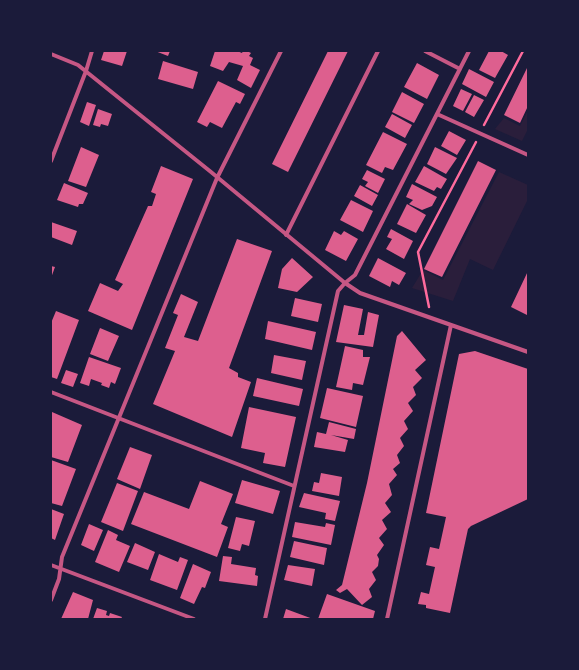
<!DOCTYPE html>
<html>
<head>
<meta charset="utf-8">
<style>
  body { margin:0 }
  #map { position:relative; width:579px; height:670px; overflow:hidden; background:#1b1b3a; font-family:"Titillium Web",sans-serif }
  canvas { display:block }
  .frame { position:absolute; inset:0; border:52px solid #1b1b3a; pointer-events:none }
</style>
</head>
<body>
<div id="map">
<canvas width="579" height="670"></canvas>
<div class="frame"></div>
</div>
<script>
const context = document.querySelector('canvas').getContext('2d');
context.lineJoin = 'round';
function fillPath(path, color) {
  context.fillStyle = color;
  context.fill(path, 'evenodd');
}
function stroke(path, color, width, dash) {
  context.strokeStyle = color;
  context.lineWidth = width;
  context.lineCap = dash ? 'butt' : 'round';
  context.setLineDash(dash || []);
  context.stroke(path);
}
fillPath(new Path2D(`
  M528,110v19l-6,12 -27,-12 9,-11 16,8z
  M499,172l29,13v14l-35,71 -23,-11 -17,42 -41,-13 11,-18 20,10z`), '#2a1e3b');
fillPath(new Path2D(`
  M104,51h23l-5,15 -21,-6z
  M155,51h15l-2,5z
  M215,51h22l5,2 1,-2h4l4,2 -2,3 4,2 -3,7 10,5 -9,18 -14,-8 6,-14 -14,-4 -6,9 -13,-5z
  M328,51h20l-60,121 -16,-8z
  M489,51h12l7,4 -13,23 -16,-8z
  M163,61l35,11 -5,17 -35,-10z
  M417,63l22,12 -12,24 -23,-12z
  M528,66v40l-8,17 -16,-8z
  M469,69l25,13 -8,15 -24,-13z
  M218,81l27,13 -5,10 -4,-2 -14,26 -12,-6 -3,5 -10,-5z
  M461,89l11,5 -9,17 -10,-5z
  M402,92l22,12 -10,19 -22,-11z
  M474,95l10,5 -10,17 -9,-5z
  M87,102l9,3 -7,21 -9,-4z
  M98,109l14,5 -4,12 -7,-2 -1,3 -7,-2z
  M392,114l20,11 -7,13 -20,-11z
  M449,131l17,9 -9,15 -16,-9z
  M383,132l24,12 -14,26 -8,-3 -3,6 -16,-8z
  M81,147l18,8 -13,32 -18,-6z
  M435,147l22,11 -11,16 -19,-10z
  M478,161l18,9 -54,107 -18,-8z
  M161,166l32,13 -61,151 -44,-19 12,-28 18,8 5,-7 -8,-4 33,-74h4l4,-12 -5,-2z
  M424,166l23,13 -6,10 -4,-2 -3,4 -19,-9z
  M367,170l18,9 -7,14 -13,-7 3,-4 -6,-3z
  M64,183l24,10 -5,11h-4l-1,3 -21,-7z
  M412,184l25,13 -5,9 -10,4 -13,-6 4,-4 -7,-3z
  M360,185l18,10 -6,11 -18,-10z
  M351,200l22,11 -10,21 -23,-12z
  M407,204l19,11 -10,18 -19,-9z
  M51,222l26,9 -5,14 -21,-8z
  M391,229l22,12 -9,18 -18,-10 6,-10 -5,-2z
  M334,231l7,4 3,-4 14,8 -12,22 -21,-11z
  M237,239l35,12 -43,117 9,5v4l13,5 -19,55 -79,-33 22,-53 -10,-3 13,-33 -5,-2 8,-19 17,8 -14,35 14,4z
  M292,258l21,19 -16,15 -19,-4 4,-19z
  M378,258l28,15 -7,12 -7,-4 -2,6 -21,-11z
  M51,266l4,1 -4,11z
  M528,271v42l-1,2 -16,-8z
  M295,298l27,6 -4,18 -27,-6z
  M344,305l19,4 -5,26h6l4,-23 11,3 -6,32 -37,-5z
  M56,311l23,9 -22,59 -6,-2v-54z
  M268,321l48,11 -4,18 -47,-11z
  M100,328l19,8 -11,25 -18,-7z
  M402,331l24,29 -11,10 7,8 -9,9 3,8 -8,8 5,8 -9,10 4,8 -8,9 4,8 -7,9 3,8 -7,6 4,6 -8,9 3,11 -7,8 6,9 -9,8 5,9 -8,9 5,7 -7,10 2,4 -1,7 -6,6 4,8 -7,9 3,8 -10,8 -15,-16 -7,4 -4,-3 6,-5 25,-102 30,-147z
  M345,346l18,4v7h7l-7,28 -10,-2 -1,7 -16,-3z
  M475,351l53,18v130l-57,27 -3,3 -18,84 -24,-5v-3l-8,-1 3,-12 8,2 6,-27 -9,-2 4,-18 9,2 7,-32 -20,-4 33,-159z
  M274,355l32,6 -4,19 -31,-7z
  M89,357l32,11 -6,16 -4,-2 -2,6 -8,-3 1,-2 -11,-4 -2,7 -9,-3z
  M66,370l12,4 -5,13 -12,-4z
  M257,378l46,11 -4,17 -46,-10z
  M327,388l36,8 -7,31 -36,-9z
  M249,407l47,10 -11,50 -22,-4 2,-10 -24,-5z
  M52,412l30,13 -14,37 -17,-5v-41z
  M329,422l27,7 -2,10 -23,-4 17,5 -3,12 -31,-5 3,-15 9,2z
  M130,447l22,8 -12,34 -23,-10z
  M51,460l25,9 -14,37 -11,-3z
  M321,473l21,4 -3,19 -27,-5 2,-9 5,1z
  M242,480l38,11 -7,23 -38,-11z
  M200,481l33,13 -12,30 7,3 -11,30 -86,-33 13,-32 45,17z
  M117,483l21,8 -15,40 -22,-9z
  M304,493l36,8 -5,20 -10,-2 1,-6 -27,-6z
  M51,509l13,5 -9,26 -4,-2z
  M236,517l19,4 -6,25 -7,-2 -2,7 -12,-3z
  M295,522l30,5 1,-4 9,2 -4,20 -39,-8z
  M89,524l14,6 -9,21 -13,-6z
  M108,530l10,5 -2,5 14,6 -11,26 -24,-10z
  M294,541l33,7 -3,17 -34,-8z
  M135,543l20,9 -7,18 -21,-8z
  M159,554l19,8 2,-5 8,3 -11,30 -27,-10z
  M223,556l9,1 -1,7 25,4 -1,7 3,1 -1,10 -38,-5z
  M193,564l18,8 -6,16 -3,-1 -8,17 -14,-6z
  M288,565l27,4 -3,17 -28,-6z
  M73,592l20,8 -5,19h-27z
  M327,594l48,17 -2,8h-55z
  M97,608l10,3 -1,4 3,1 1,-3 12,4 -1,2h-28z
  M286,609l27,10h-30z`), '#dd5f8e');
stroke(new Path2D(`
  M484,125l39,-74
  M429,307l-11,-55 58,-110`), '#ff6b9d', 2.5);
stroke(new Path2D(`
  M425,51l35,18
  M51,54l27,11 133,107 134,111 15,10 168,59
  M437,114l91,41
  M51,161l35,-90 6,-20
  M286,235l92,-184
  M51,392l243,94
  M51,565l143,54
  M51,600l8,-21 3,-22 155,-379 64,-127
  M265,619l73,-328 7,-8 10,-8 114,-224
  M387,619l64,-294`), '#c65784', 4);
</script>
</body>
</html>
